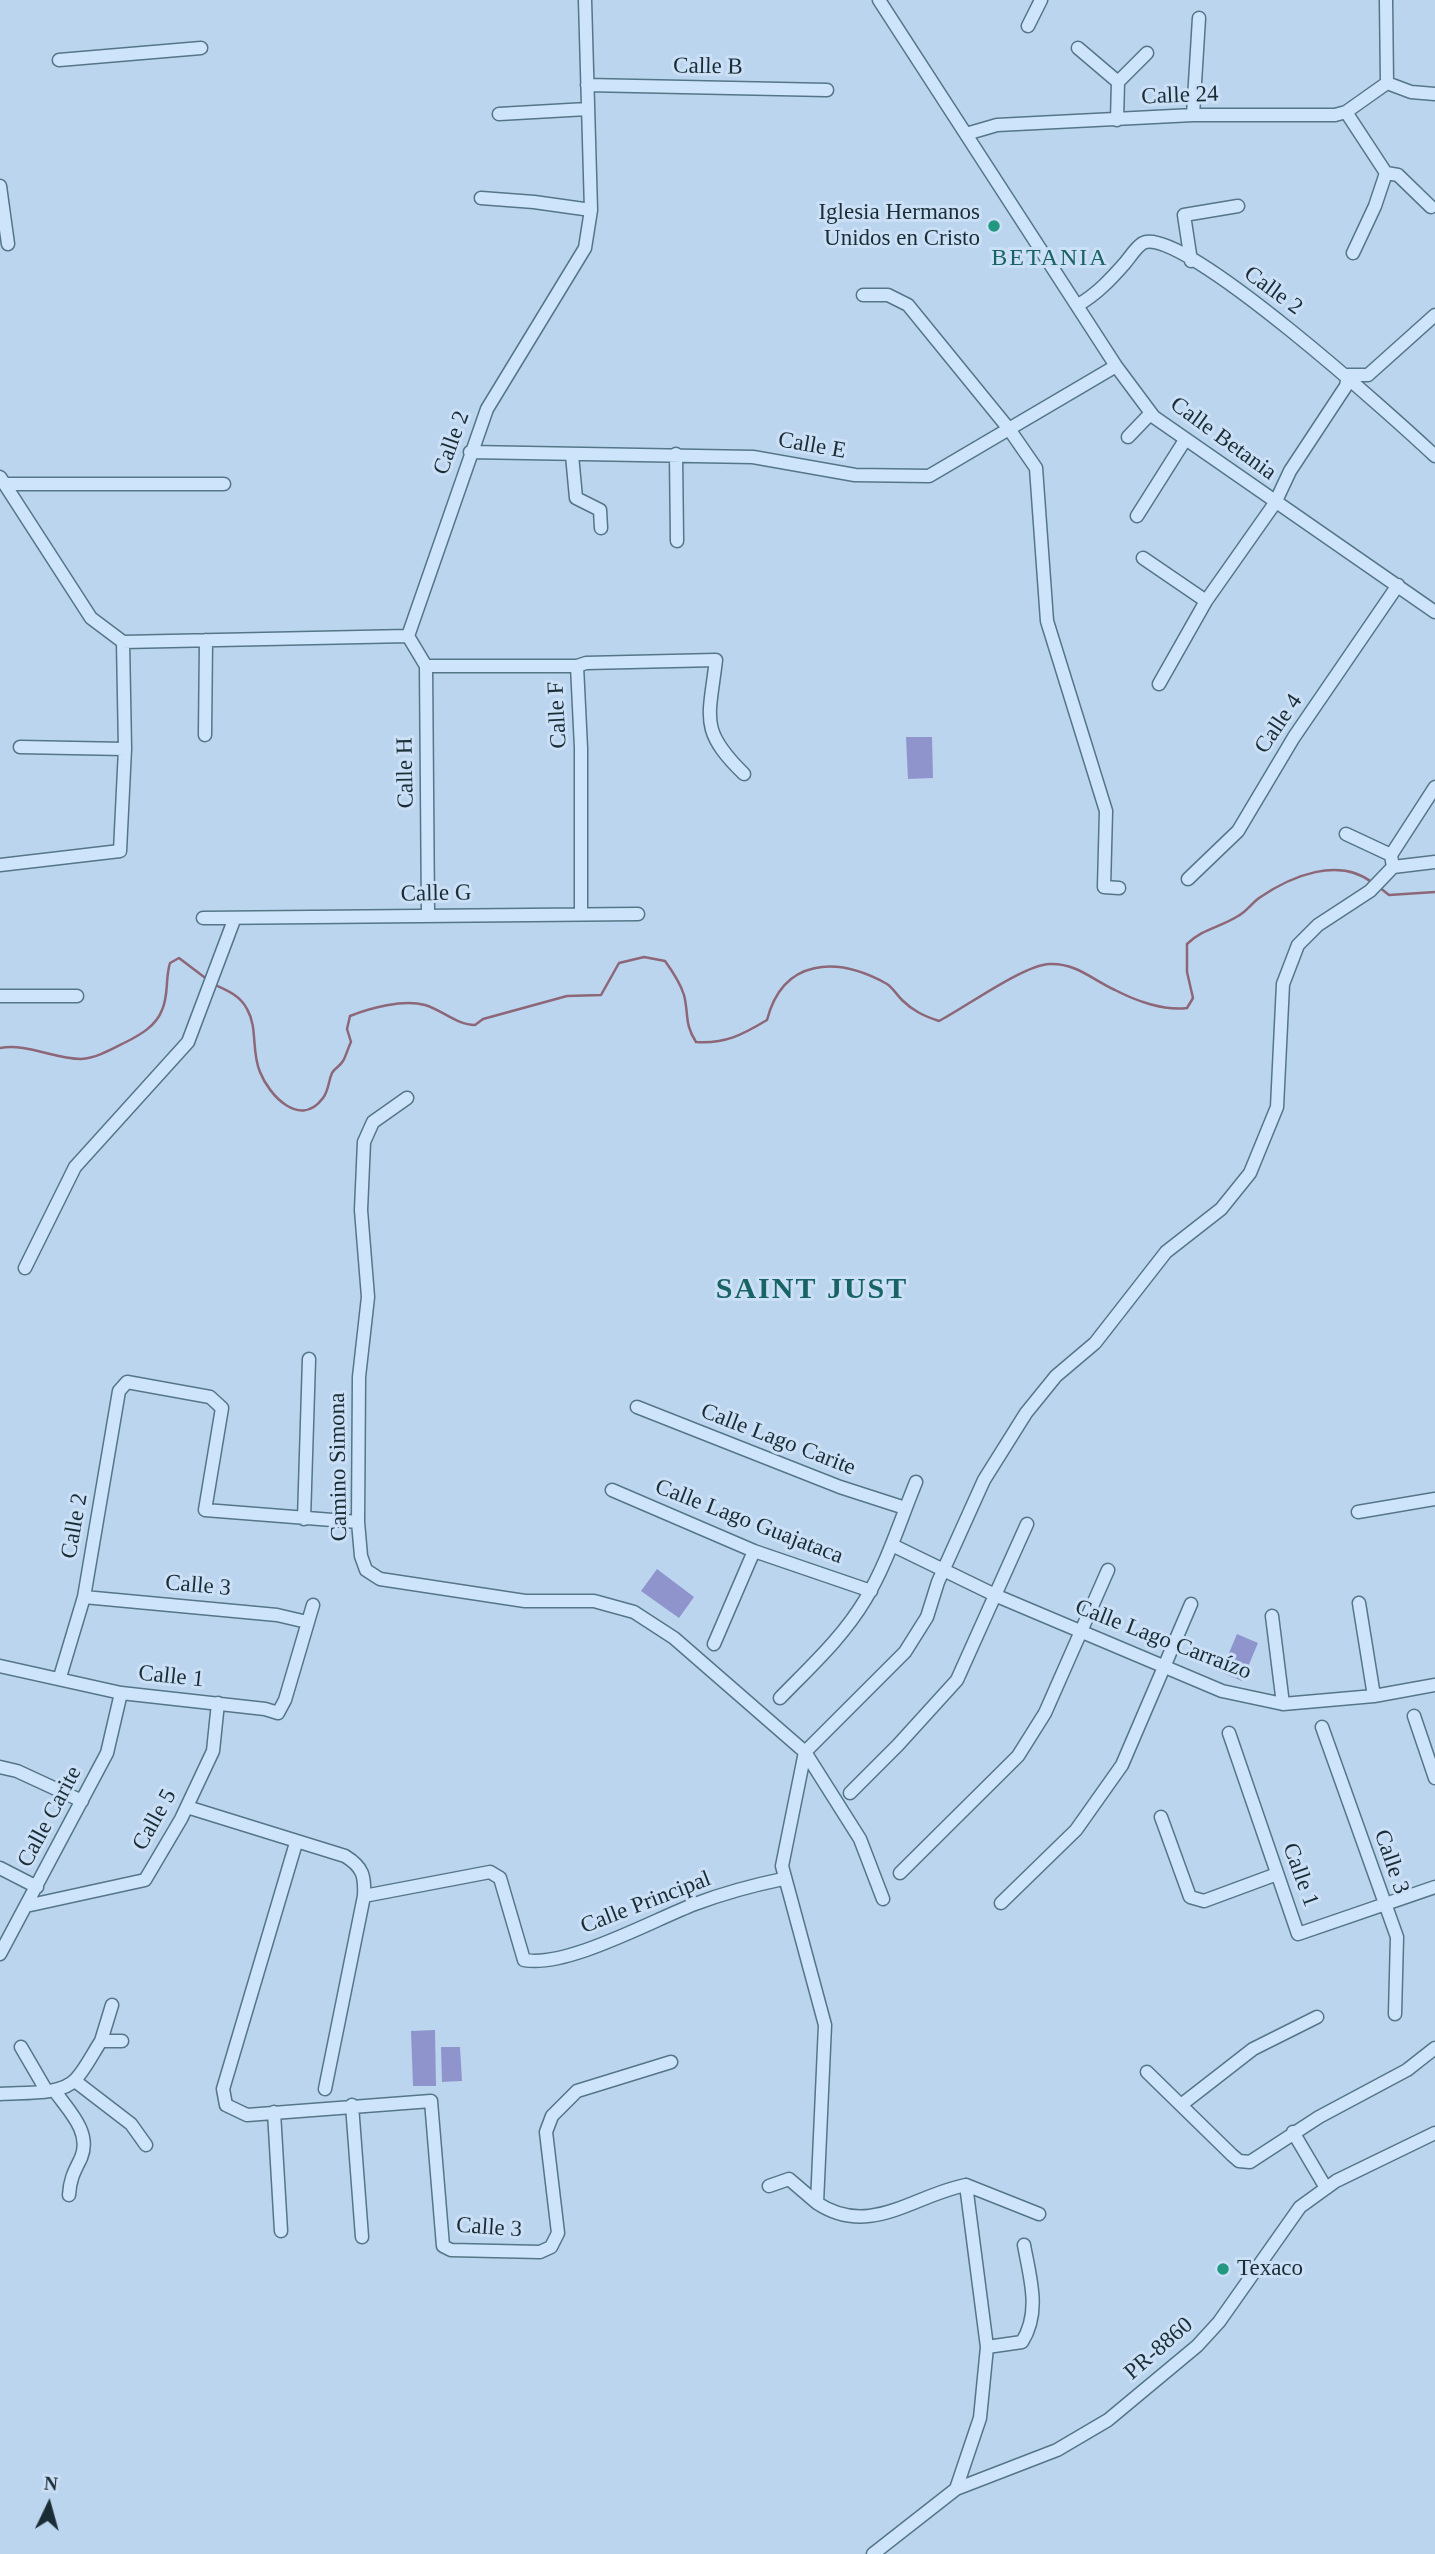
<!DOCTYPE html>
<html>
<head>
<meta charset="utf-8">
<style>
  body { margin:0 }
  #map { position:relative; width:1435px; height:2554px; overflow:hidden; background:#bbd5ef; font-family:"Times New Roman",serif }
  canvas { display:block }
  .north { position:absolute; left:14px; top:2470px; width:70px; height:70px; -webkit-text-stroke:5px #cbe0f6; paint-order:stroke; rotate:5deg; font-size:19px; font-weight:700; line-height:28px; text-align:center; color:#1a2d35 }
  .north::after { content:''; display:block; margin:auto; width:24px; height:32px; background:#1a2d35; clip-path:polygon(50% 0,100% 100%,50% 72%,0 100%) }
</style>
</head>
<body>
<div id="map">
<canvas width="1435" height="2554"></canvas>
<div class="north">N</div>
</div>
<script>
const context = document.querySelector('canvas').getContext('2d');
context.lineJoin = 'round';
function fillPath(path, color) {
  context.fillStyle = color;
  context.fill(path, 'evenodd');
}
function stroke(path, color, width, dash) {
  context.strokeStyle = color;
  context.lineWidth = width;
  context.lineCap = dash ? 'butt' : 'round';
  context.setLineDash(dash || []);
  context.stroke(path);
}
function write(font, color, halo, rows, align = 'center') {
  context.font = font + ' "Times New Roman",serif';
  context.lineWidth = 6;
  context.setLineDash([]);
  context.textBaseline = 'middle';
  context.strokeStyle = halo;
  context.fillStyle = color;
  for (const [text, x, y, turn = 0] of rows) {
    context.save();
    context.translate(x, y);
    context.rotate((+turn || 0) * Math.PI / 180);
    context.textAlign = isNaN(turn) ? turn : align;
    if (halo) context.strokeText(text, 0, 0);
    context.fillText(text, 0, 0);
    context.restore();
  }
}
fillPath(new Path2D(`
  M906,737h26l1,41 -25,1z
  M657,1569l37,28 -15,21 -38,-27z
  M1237,1634l21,9 -16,38 -21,-9z
  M435,2030l1,56h-23l-2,-55z
  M441,2047h19l2,34 -20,1z`), '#8f94cd');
stroke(new Path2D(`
  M1379,887l10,8 46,-3
  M213,984c13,6 27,11 34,25 11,19 4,42 13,63 9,23 40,57 63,26 6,-8 5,-16 9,-25 2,-4 8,-7 11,-12 3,-5 5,-13 8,-19l-4,-13 3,-13c20,-8 53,-17 75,-11 17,5 32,20 50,20l8,-6 84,-23 34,-1 18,-32 25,-6 21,4c8,11 15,21 19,34 5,20 0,28 12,47 29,2 46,-7 71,-22 16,-62 70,-64 120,-36 6,4 10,11 15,16 11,11 22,16 37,21 27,-14 84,-56 111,-57 26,-1 43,16 65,26 21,11 49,21 72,18l6,-10 -6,-26v-28c15,-15 34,-17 51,-28 8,-4 13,-12 21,-18 32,-22 80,-42 114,-15
  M0,1048c27,-5 54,11 81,11 16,-1 31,-10 45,-17 14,-7 30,-16 36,-32 7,-15 3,-31 8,-47l9,-5 29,22`), '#8d6778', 2.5);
const minor = new Path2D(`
  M879,0l237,366 38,51 281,195
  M1386,0l1,83
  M1028,26l13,-26
  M1078,48l40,34 -1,38
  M59,60l142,-12
  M1118,82l29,-29
  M1387,83l24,9 24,2
  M587,85l240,5
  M1346,112l40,61 -11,33 -22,47
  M499,114l88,-5
  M1193,115l6,-97
  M966,134l31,-9 196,-10h142l11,-3 41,-29
  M1386,173l12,2 33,32
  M0,186l8,58
  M481,198l53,4 57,8
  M1191,261l-7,-46 54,-9
  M863,295h25l20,10 101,124 27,39 11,153 59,190 -2,76 15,1
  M1078,305c19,-11 33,-26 47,-42 5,-6 12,-17 18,-20 37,-20 258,181 292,213
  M1128,437l23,-24
  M470,452l283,5 102,18 74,1 187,-110
  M676,454l1,87
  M572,455l4,43 24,12 1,18
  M0,477l91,141 32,24 285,-6
  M5,484h219
  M1137,516l48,-76
  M1143,558l63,43
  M408,636l79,-227 98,-161 6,-38 -6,-210
  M408,636l18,30 2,248
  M426,666h151l9,-3 130,-3c-7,59 -17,70 28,114
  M577,666l4,82v166
  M1159,684l47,-83 69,-98 15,-32 56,-85 2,-11h20l67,-60
  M205,735l1,-95
  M20,747l105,2
  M1346,834l45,21
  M0,865l120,-14 5,-102 -2,-107
  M1393,867l-2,-12 44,-68
  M1393,867l42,-5
  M1188,879l50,-48 56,-94 104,-152
  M203,918l435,-4
  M0,996h77
  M407,1098l-34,24 -9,20 -3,68 7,87 -9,80 -1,145 3,34 5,14 14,9 145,22h69l40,11 40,26 131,114 55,87 23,60
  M25,1268l50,-101 113,-125 46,-122
  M637,1407l203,80 65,21
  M612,1490l142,61 117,40
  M1358,1512l77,-13
  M304,1519l5,-160
  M892,1545l105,51 225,95 61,13 91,-8 61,-11
  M84,1597l193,18 30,7
  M1359,1603l15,93
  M1272,1616l11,88
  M714,1644l40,-93
  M0,1666l121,27 144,16 13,4 7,-13 28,-95
  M60,1677l24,-80 35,-206 8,-9 83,15 12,11 -17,102 153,12
  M780,1698c30,-31 63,-61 85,-98 22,-36 35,-79 51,-118
  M1414,1716l21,62
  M1322,1727l75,210 -2,77
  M1229,1733l69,201 137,-47
  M0,1767l17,4 65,30
  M850,1793l48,-48 59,-65 70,-156
  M187,1807l158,49c18,11 20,20 19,40l-39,193
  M1161,1817l29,80 14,4 73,-27
  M296,1843l-73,246 3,16 21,10 184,-14 12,145 8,4 89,2 11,-5 7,-14 -12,-101 6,-16 25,-25 94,-29
  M0,1868l37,19
  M900,1873l118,-117 27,-43 63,-143
  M364,1896l126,-24 10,6 24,82c43,8 129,-40 171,-56 29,-11 59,-19 88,-25
  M1001,1903l75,-73 46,-65 69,-161
  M26,1906l119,-26 36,-61 32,-68 5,-48
  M0,1954l107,-201 14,-60
  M101,2041l11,-36
  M21,2047l25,43
  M1147,2072l85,83 7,6 11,1 69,-45 88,-47 28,-22
  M75,2081l56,43 15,21
  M54,2090c14,20 38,42 27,68 -7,14 -11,21 -12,37
  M0,2094c22,-2 61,2 76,-15 10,-11 17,-26 25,-38h21
  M352,2105l10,132
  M1181,2105l72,-56 64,-32
  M274,2112l7,119
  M1293,2132l33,56
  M966,2185c-52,10 -96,53 -149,18l8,-178 -43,-159 23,-114 100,-100 22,-35 11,-35 46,-102 42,-67 30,-37 39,-33 71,-91 55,-43 29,-36 27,-66 6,-123 15,-39 20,-20 52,-34 23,-24
  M966,2185l73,29
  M769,2186l20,-7 28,24
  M987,2347l35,-5c19,-30 8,-64 2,-97
  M956,2489l24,-71 7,-71 -21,-162
  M873,2554l83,-65 101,-39 51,-30 89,-74 22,-24 81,-115 36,-26 99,-48`);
stroke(minor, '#547687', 15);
stroke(minor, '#cee4fa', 12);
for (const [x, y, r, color] of [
  [994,226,7,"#229880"],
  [1223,2269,7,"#229880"]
]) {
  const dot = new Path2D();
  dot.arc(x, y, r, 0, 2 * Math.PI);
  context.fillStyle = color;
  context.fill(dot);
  stroke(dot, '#cbe0f6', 2.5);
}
write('23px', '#1a2d35', '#cbe0f6', [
  ["Calle B",708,67,1],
  ["Calle 24",1180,96,-2],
  ["Calle 2",1273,291,36],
  ["Calle Betania",1223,439,36],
  ["Calle 2",452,443,-70],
  ["Calle E",812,446,10],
  ["Calle F",558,715,-93],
  ["Calle 4",1279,724,-56],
  ["Calle H",406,773,-91],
  ["Calle G",436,894,-1],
  ["Calle Lago Carite",778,1440,21],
  ["Camino Simona",339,1467,-91],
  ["Calle Lago Guajataca",749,1522,21],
  ["Calle 2",75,1526,-80],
  ["Calle 3",198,1586,5],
  ["Calle Lago Carraízo",1163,1640,21],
  ["Calle 1",171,1677,6],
  ["Calle Carite",50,1817,-62],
  ["Calle 5",155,1820,-61],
  ["Calle 3",1391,1862,71],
  ["Calle 1",1300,1875,70],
  ["Calle Principal",646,1903,-21],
  ["Calle 3",489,2228,4],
  ["PR-8860",1159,2349,-41]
]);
write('23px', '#1a2d35', '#cbe0f6', [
  ["Iglesia Hermanos",980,213],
  ["Unidos en Cristo",980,239],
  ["Texaco",1237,2269,"left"]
], 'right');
context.letterSpacing = '2px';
write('24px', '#186363', '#cbe0f6', [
  ["BETANIA",1050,259]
]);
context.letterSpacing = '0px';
context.letterSpacing = '2px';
write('bold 30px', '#186363', '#cbe0f6', [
  ["SAINT JUST",812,1290]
]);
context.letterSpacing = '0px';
</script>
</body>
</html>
